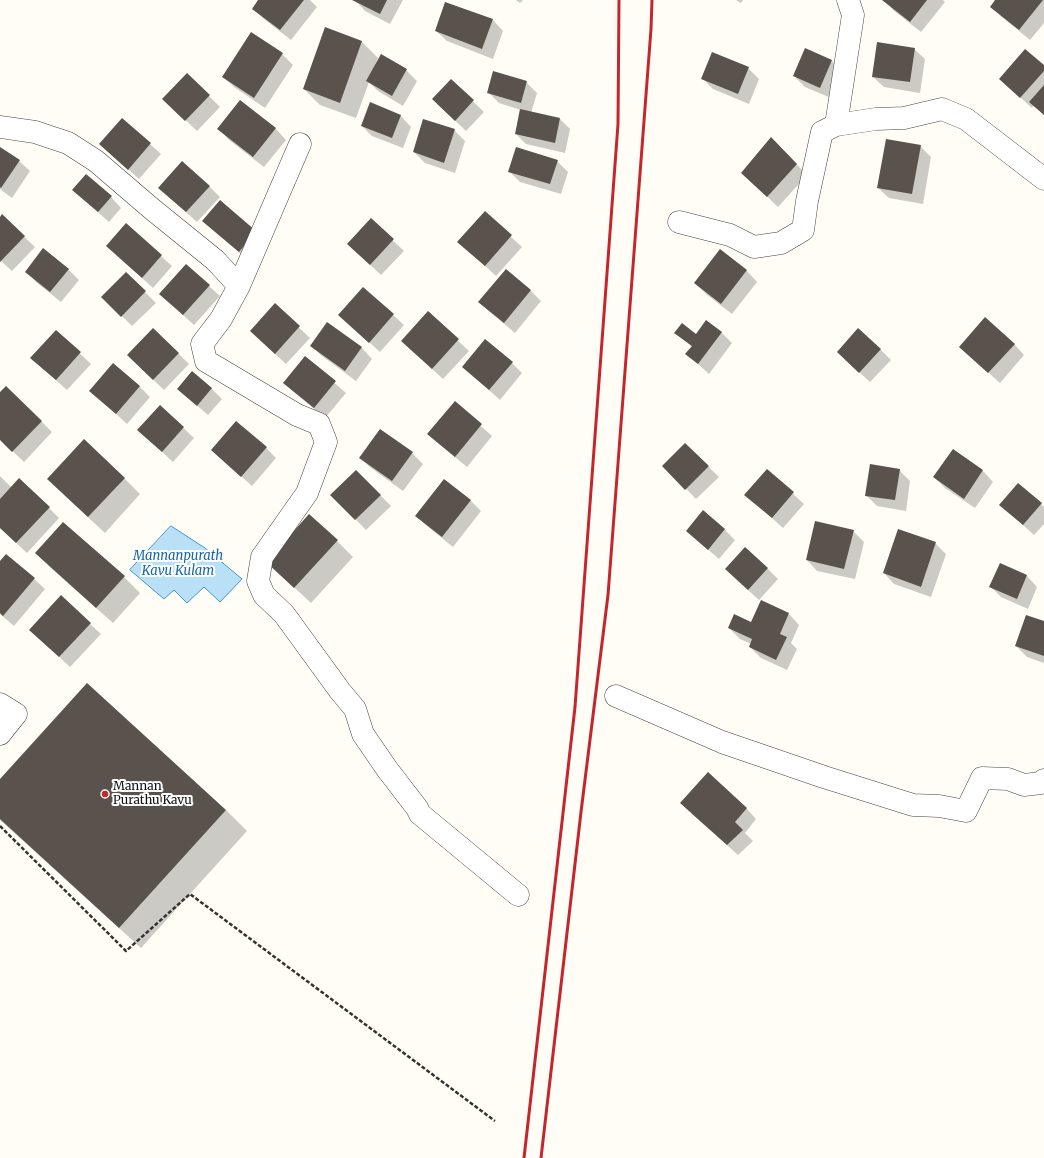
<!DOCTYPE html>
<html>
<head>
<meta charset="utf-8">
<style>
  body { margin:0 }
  canvas { display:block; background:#fffdf5 }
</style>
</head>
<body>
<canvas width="1044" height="1158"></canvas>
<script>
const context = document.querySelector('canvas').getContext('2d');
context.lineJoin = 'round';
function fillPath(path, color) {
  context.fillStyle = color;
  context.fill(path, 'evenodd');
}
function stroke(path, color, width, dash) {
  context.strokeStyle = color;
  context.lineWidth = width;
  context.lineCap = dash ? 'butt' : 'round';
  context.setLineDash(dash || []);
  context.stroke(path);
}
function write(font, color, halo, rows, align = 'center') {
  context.font = font + ' Merriweather,serif';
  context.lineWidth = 4;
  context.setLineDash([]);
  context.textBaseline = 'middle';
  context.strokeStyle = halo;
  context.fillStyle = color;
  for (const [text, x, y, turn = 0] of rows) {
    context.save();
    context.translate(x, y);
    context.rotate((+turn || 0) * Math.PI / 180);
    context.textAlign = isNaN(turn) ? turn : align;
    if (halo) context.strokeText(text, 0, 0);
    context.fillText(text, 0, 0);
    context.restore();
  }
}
const water = new Path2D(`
  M171,526l34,22 37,31 -22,23 -16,-15 -17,16 -13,-13 -10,9 -34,-29z`);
fillPath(water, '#b9e0f7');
stroke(water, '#3f96cf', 1);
fillPath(new Path2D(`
  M259,0h51l7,7 -26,33 -27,-21 -11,-11z
  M355,0h48l-13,24 -25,-13z
  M516,0h7l-3,3z
  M736,0h7l-2,3z
  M884,0h59l2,2 -24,30 -28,-22z
  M997,0h47v23l-14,17 -28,-23 -11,-10z
  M493,20l10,11 -10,28 -46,-18 -11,-10z
  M326,29l36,13 16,16 -3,7 31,5 11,11 -14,25 -25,-15 -9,-9 -13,36 -36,-13 -16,-16z
  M806,49l26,12 10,11 -11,26 -26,-11 -11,-11z
  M914,49l11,10 -5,34 -36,-6 -11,-10z
  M282,54l11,11 -28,43 -31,-21 -11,-10z
  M1044,67v48l-10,-10 -2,3 -32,-29z
  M748,68l11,11 -10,25 -36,-15 -11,-11z
  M187,74l33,33 -23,24 -23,-22z
  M451,80l33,32 -18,19 -22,-21z
  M526,82l11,11 -6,20 29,6 10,10 -5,24 -39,-9 -10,-10 5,-24 -22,-7 -11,-11z
  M241,102l35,27 10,11 -22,27 -35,-27 -10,-11z
  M370,104l31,12 10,11 -8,21 -31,-12 -10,-10z
  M454,130l11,11 -10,32 -30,-10 -11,-11z
  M100,144h50l11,10 -22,25z
  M920,146l11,11 -8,47 -34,-6 -11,-10z
  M0,148l19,13 11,10 -18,27 -12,-9z
  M782,149l25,26 -29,32 -25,-24z
  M557,161l11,11 -7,22 -41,-12 -10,-10z
  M209,186l11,11 -23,25 -27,-24z
  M73,190l38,7 10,11 -12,14z
  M485,213l37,34 -26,29 -37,-34z
  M2,216l33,31 -23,24 -12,-11v-42z
  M371,220l33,31 -23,24 -33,-31z
  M204,221l52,11 -6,30 -36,-31z
  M126,225l46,41 -19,22 -46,-42z
  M720,251l27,20 10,11 -25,32 -26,-20 -11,-11z
  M68,269l11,11 -18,22 -25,-20 -10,-11z
  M506,270l25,21 10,10 -26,32 -25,-21 -11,-10z
  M209,286l11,10 -26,29 -34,-31z
  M363,288l41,37 -24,27 -41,-37z
  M145,292l11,11 -24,23 -29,-29z
  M275,305l35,33 -24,26 -24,-22z
  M428,313l41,38 -26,28 -30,-28z
  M327,323l35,25 10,11 -16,22 -34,-25 -11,-10z
  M153,329l36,35 -25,26 -26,-25z
  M56,331l35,33 -24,26 -25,-22z
  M721,332l11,11 -23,31 -22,-20 5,-7 -16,-14 20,2z
  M1014,344l10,11 -24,28 -29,-26z
  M880,349l11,11 -21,22 -21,-19z
  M305,357l41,36 -21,25 -30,-25 -11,-10z
  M512,363l10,10 -22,27 -37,-33z
  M139,386l11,11 -23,27 -36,-33z
  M211,388l11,11 -14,16 -30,-26z
  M0,394l41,27 11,11 -28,30 -24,-23z
  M455,403l37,33 -25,31 -28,-23 -10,-10z
  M160,406l34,32 -21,24 -24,-22z
  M685,444l34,33 -23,22 -32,-33z
  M266,448l10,10 -24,28 -40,-36z
  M953,451l30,20 10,11 -18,26 -30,-20 -11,-11z
  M412,453l11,11 -20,27 -32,-23 -11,-10z
  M767,470l37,34 -21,24 -37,-33z
  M899,470l11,11 -4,30 -29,-5 -11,-11z
  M356,471l35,35 -25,24 -34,-35z
  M0,476l12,12 37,20 10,10 -32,35 -27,-25z
  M124,478l16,16 -35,39 -41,-38z
  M444,480l27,21 10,10 -28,36 -26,-21 -10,-10z
  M1041,504l3,3v17l-10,11 -33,-30z
  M724,529l11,11 -16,19 -32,-28z
  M853,531l11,11 -9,37 -38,-8 -10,-11z
  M337,541l16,16 -42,46 -44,-41z
  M935,543l11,11 -15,43 -37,-13 -10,-11z
  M36,553l88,24 16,16 -27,30 -61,-54z
  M0,563l34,16 11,10 -31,37 -14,-12z
  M1000,564l27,12 10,11 -9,22 -27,-12 -10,-10z
  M767,568l11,11 -19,21 -22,-20z
  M762,602l27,12 10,11 -8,18 6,6 -10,21 -26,-12 -11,-11 1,-3 -11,-5 -11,-11 23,-5z
  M1044,622v41l-17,-6 -11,-11z
  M90,624l11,10 -31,33 -29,-27z
  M0,781l226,29 21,21 -106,117 -141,-128z
  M746,808l10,11 -11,14 8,8 -15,14 -46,-41z`), '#0003');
fillPath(new Path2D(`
  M258,0h46l-24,30 -28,-21z
  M352,0h35l-7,14z
  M882,0h45l-17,22z
  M995,0h48l-24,30 -29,-23z
  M445,2l48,17 -11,30 -47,-18z
  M325,27l37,14 -22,62 -37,-14z
  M251,32l32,21 -29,45 -32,-21z
  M877,42l38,6 -5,34 -38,-5z
  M805,48l27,12 -12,28 -27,-12z
  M1025,49l19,16v6l-24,27 -21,-19z
  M712,52l37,15 -11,27 -37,-15z
  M381,54l26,15 -15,27 -26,-15z
  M493,71l34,10 -6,22 -34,-10z
  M187,73l23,22 -25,26 -23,-22z
  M451,79l23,21 -19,21 -23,-22z
  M1044,85v30l-15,-13z
  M240,100l36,28 -23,29 -36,-28z
  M370,102l31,13 -9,23 -31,-12z
  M520,109l40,9 -5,25 -40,-9z
  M122,118l29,25 -23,27 -29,-26z
  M423,119l32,10 -11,34 -31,-11z
  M771,137l26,27 -30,33 -26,-24z
  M886,139l35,6 -9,49 -35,-6z
  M0,147l20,13 -19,28 -1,-1z
  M516,147l42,13 -8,24 -42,-12z
  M182,161l28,25 -24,26 -28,-24z
  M86,174l26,22 -14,16 -26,-22z
  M220,200l36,31 -17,21 -37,-31z
  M485,211l27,24 -27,31 -28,-24z
  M2,214l23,22 -25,26v-45z
  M371,218l23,21 -24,26 -23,-21z
  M126,223l36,32 -20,23 -36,-32z
  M43,248l26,21 -19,23 -25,-20z
  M720,249l27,21 -26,34 -27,-21z
  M186,264l24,21 -27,30 -24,-21z
  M506,269l25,21 -27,33 -26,-21z
  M126,272l20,19 -25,26 -20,-20z
  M363,287l31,27 -25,29 -31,-28z
  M275,303l25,23 -25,28 -25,-23z
  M428,311l31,28 -27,30 -31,-28z
  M985,317l30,27 -27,29 -29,-26z
  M706,320l16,12 -24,32 -13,-10 7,-8 -18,-13 8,-10 14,11z
  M327,322l35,25 -17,24 -35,-25z
  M153,328l26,25 -26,27 -26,-25z
  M858,328l23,21 -22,24 -22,-21z
  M56,330l25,22 -25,28 -26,-22z
  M485,339l28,23 -24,28 -27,-23z
  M305,356l31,25 -22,27 -31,-25z
  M113,363l27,23 -24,28 -27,-23z
  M192,371l20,17 -15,18 -20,-17z
  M6,386l36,35 -30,31 -12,-12v-48z
  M455,401l27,23 -27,33 -28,-23z
  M160,405l24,22 -22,25 -25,-22z
  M236,421l31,26 -26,30 -30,-27z
  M380,429l33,23 -21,29 -33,-23z
  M84,439l41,39 -37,39 -41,-38z
  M685,443l24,23 -24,24 -23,-24z
  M953,449l30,21 -19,29 -31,-22z
  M870,464l30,5 -5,31 -30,-4z
  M767,469l27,23 -22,26 -28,-23z
  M356,470l25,25 -26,25 -25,-25z
  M19,478l31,29 -34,36 -16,-15v-29z
  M444,479l27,21 -29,37 -27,-21z
  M1018,483l24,20 -19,22 -24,-20z
  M703,510l22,19 -17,21 -22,-19z
  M309,514l29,26 -44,48 -28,-26z
  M815,521l39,9 -10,39 -38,-9z
  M63,522l62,54 -29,32 -61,-55z
  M898,529l38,13 -15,45 -38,-14z
  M745,547l23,21 -20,22 -23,-21z
  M6,554l29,24 -32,38 -3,-3v-52z
  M1000,563l27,12 -10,24 -28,-12z
  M61,595l30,28 -32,34 -30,-27z
  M761,600l28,13 -9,21 7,3 -11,23 -27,-13 3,-8 -24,-11 6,-14 17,8z
  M1026,615l18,6v35l-29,-10z
  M87,683l139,127 -107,118 -119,-109v-40z
  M708,772l39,36 -12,14 8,8 -16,15 -47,-42z`), '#5a524d');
const minor = new Path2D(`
  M836,125l17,-110 -5,-15
  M0,127l35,5 33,11 28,18 56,48 63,51 24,26 -18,33 -19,25 4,17 91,54 22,9 7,18 -19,51 -45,64 -4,24 6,14 20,19 56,77 15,18 8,25 24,35 30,39 3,6 98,81
  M679,222l51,13 24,12 27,-4 22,-13 4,-29 15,-69 14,-7 40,-6 28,-1 38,-9 24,10 78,60
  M239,286l61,-142
  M616,696l106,46 102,35 89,28 26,1 27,5 16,-33 26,1 16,6 17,-2 3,-3
  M0,704l16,10 -16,20`);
stroke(minor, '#444', 23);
stroke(new Path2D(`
  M0,826l126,125 64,-57 305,227`), '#333', 2.5, [4, 2]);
stroke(minor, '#fff', 22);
stroke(new Path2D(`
  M524,1158l51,-451 43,-583 1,-124
  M541,1158l40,-346 27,-217 43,-566 1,-29`), '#c4262e', 3);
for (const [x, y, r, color] of [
  [105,794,4,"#c4262e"]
]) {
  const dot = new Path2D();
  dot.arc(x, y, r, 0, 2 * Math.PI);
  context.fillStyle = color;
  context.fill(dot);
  stroke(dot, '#fff', 1.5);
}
write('12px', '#111', '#fff', [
  ["Mannan",113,787],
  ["Purathu Kavu",113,801]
], 'left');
write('italic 13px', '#1768a6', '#fff', [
  ["Mannanpurath",178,556],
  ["Kavu Kulam",178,571]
]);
</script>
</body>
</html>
